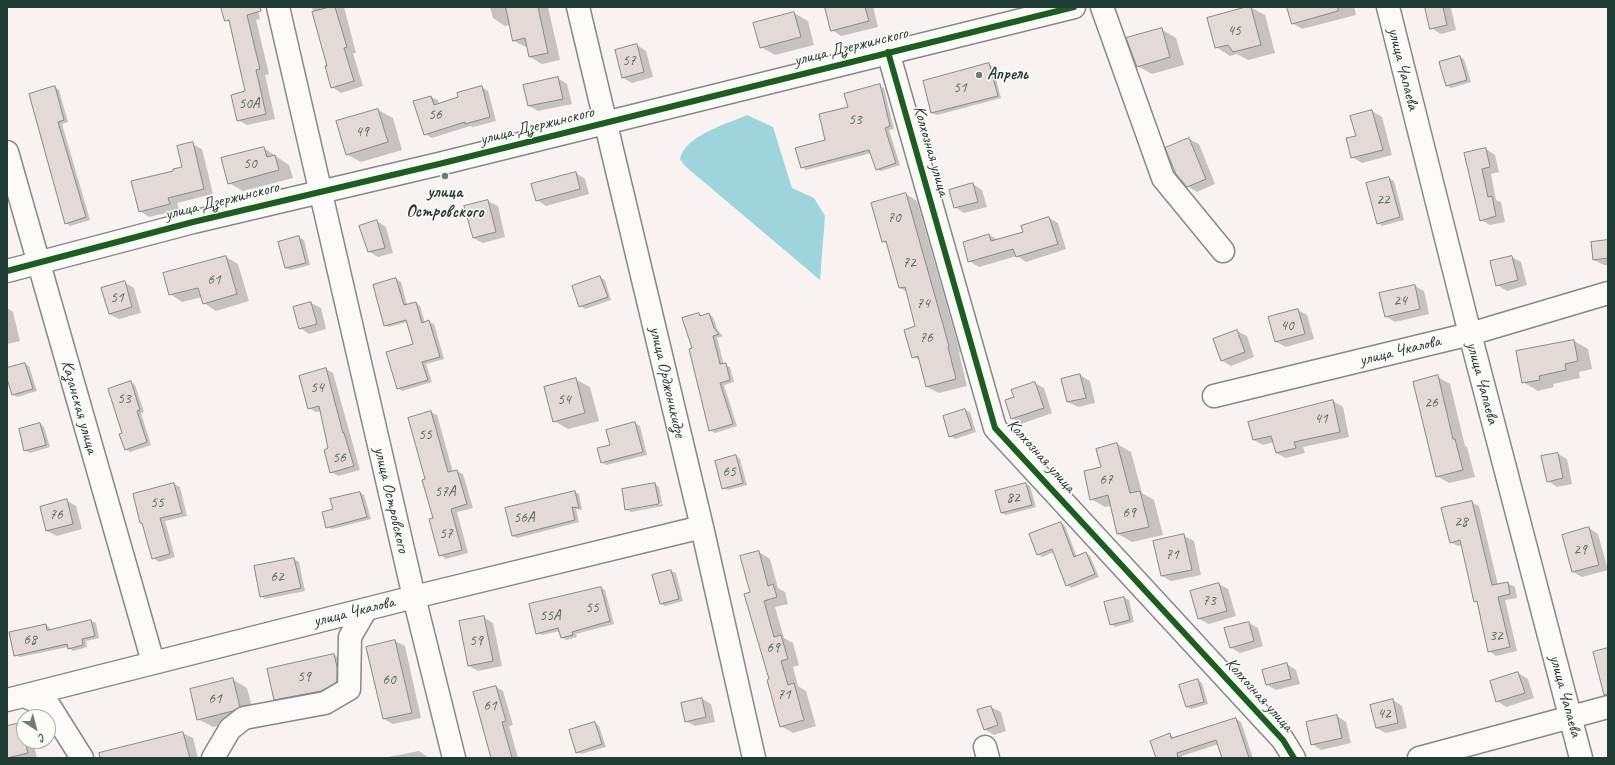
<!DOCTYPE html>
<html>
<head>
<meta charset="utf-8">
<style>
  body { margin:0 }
  #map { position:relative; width:1615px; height:765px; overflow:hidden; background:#f8f3f0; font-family:Caveat,sans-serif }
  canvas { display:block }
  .frame { position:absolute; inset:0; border:8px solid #1f3d34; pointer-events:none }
  .north { position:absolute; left:16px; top:709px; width:40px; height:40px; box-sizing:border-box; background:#fdfcf7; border:1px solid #a4b0a9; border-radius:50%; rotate:144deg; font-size:11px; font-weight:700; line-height:16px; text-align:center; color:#1f3d34 }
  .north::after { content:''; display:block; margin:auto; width:14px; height:18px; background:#6b7d76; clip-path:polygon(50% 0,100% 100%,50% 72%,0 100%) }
</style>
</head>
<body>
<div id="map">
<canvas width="1615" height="765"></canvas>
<div class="frame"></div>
<div class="north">С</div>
</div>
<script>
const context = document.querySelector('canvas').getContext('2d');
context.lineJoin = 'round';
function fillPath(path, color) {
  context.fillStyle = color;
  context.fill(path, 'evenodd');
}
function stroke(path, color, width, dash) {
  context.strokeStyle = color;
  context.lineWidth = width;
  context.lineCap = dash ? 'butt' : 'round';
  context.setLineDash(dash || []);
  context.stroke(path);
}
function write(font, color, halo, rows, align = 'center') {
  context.font = font + ' Caveat,sans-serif';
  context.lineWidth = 3;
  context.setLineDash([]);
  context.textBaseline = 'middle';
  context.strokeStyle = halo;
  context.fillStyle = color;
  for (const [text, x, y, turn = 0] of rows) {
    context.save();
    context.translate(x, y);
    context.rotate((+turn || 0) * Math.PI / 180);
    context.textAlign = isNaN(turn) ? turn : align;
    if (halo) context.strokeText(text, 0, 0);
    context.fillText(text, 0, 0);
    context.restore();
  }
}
fillPath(new Path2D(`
  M747,115l26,12 19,61 22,10 11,18 -5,64 -135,-114 -5,-7c4,-23 47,-35 67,-44z`), '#9ed4dc');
fillPath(new Path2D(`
  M222,7h35l3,12 -4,1 13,54 -4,1 10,44 -28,6 -9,-5 8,-28 -15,-69 -5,-3z
  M312,7h32l12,46h-3l10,33 -22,7 -9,-6 -4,-21z
  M490,7h58l12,53 -18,4 -12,-7 -2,-9 -14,-7 -4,-16 -5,1 -12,-8z
  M830,7h43l5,20 -37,9 -9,-6z
  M1250,7l15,8 10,38 -27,7 -11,-6 -7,2 -14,-9z
  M1288,7h66l2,8 -54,14 -10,-6z
  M1426,7l25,1 5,22 -15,4 -10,-6z
  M794,13l14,8 6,24 -39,10 -14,-8z
  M1161,29l15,9 8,27 -32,9 -15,-8z
  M637,45l9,6 7,26 -21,6 -9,-5z
  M1460,57l4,2 7,23 -20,6 -5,-3z
  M989,64l4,3 8,31 -64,17 -5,-2z
  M558,78l9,6 5,20 -34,7 -9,-5 -5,-20z
  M879,86l5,2 10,41 -5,1 11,35 -19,6 -5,-2 -5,-16 -65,17 -4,-3 25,-26 22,-33z
  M55,87l4,3 9,32 -6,2 28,96 -20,6 -4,-3z
  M482,87l6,4 8,30 -23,6 -3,-1 -38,12 -7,-4 6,-37 7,3 1,4z
  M378,110l15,8 9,32 -41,12 -15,-8 -9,-32z
  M1372,111l10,6 10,38 -30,8 -10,-6 5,-21z
  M1189,139l10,5 16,40 -18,8 -10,-6z
  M192,144l10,5 11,45 -36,9 2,7 -30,7 -9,-6 34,-40 9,-4z
  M264,148l25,17 4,13 -50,13 -14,-8z
  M1486,149l9,6 4,17 -8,2 5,26 5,2 4,20 -15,3 -9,-5 -16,-66z
  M576,173l9,6 4,15 -43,12 -9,-6z
  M1389,178l5,3 10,39 -22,6 -4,-3z
  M973,184l9,6 5,17 -23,6 -9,-6z
  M906,194l11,7 43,151 -1,1 8,33 -28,7 -12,-6 -6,-26 -8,-4 3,-30 -9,-35 -7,-4 -13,-44 -4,-3z
  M488,201l10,5 7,31 -22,6 -10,-5z
  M1049,218l9,5 8,26 -40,13 -9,-6 -38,11 -10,-6 20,-26 9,5 26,-8z
  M377,221l9,6 7,26 -15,4 -10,-6z
  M299,237l5,3 6,25 -20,5 -4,-2z
  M1608,241v24h-4l-10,-5z
  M226,257l12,7 11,37 -33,10 -12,-8 -2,-6 -20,5 -12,-8z
  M1512,257l9,5 6,23 -20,6 -10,-6z
  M600,277l5,3 6,20 -26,9 -5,-3z
  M396,279l5,3 6,23 9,-2 4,3 5,17 4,-1 5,2 10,35 -18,5 6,18 -30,9 -4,-3 16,-43 -7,-23 -18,5 -4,-2z
  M124,282l10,6 7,25 -22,6 -10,-5z
  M1415,286l9,5 5,23 -34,8 -10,-6z
  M311,303l10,5 5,21 -17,5 -9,-6 -6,-21z
  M9,309l4,3 7,29 -13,3v-34z
  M1298,310l9,5 7,24 -28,8 -10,-5 -6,-24z
  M699,314l4,2 6,-2 4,3 5,14 5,5 -6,2 7,27 6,2 4,15 -10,3 13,41 -22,7 -5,-3 -17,-82z
  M1237,331l10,5 7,21 -23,9 -10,-6z
  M1574,341l14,8 4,20 -13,3 1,6 -27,6 1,3 -16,4 -15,-9z
  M25,364l4,2 8,25 -20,6 -4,-2 -6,-19v-7z
  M326,369l7,4 27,97 -22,6 -7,-4 -2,-23 -8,-38 -5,1 -7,-4z
  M1080,375l10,6 5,22 -17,4 -10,-5 -5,-22z
  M1438,377l12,7 15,62 2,1 8,30 -26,6 -12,-7z
  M575,379l15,8 9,34 -31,8 -14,-8z
  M131,382l4,3 9,27 -3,1 10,32 -21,7 -5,-3 -2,-15z
  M1035,383l9,5 8,25 -31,11 -9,-6 3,-20z
  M1333,401l10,6 6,30 -46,10 2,6 -19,5 -10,-5 -2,-11 -11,3 -9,-5z
  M965,410l5,2 6,20 -21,7 -5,-3z
  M431,412l6,3 16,57 4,-1 6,3 10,34 -16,4 11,41 -22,6 -6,-4 -14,-76z
  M635,423l5,3 7,29 -41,10 -4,-3 9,-16z
  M40,424l4,3 6,20 -20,6 -5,-3z
  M1117,444l14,8 11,41 12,7 9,35 -31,7 -14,-8 -7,-28 -6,1 -14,-8 11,-32z
  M1558,454l9,5 5,25 -15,3 -9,-6z
  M736,456l4,3 7,26 -19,5 -5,-2z
  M174,484l6,3 7,29 -22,5 10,36 -16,5 -6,-4 -10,-34 -2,-1z
  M655,484l4,3 3,16 -33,5v2l34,-6v2l-32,6 -5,-3z
  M1026,484l4,2 6,21 -30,8 -5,-2z
  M575,492l4,2 3,16 -6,-1 3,13 -62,16 -5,-2z
  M360,493l4,2 7,24 -39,10 -5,-2 7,-17z
  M66,500l10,6 6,23 -25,7 -10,-5z
  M1471,502l8,4 19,79 9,-2 8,4 2,11 -12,2 12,51 -21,5 -7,-5 -11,-48 -3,-2 -13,-56 -4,1 -8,-4z
  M1061,523l4,3 12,31 9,-4 4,3 9,21 -28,11 -4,-3 -13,-33 -12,5 -4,-3z
  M1589,528l9,6 10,36 -26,7 -9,-5z
  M1184,536l10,5 7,34 -30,6 -9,-5z
  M759,552l11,7 8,29 7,4 3,12 -13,3 9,31 9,5 6,22 -6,2 5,19 8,5 10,35 -23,7 -12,-7 -30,-133z
  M294,559l5,3 6,29 -40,8 -4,-3z
  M671,571l5,2 7,28 -18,5 -4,-2 -8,-28z
  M1219,584l9,5 8,27 -27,8 -10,-5 -7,-28z
  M601,588l4,2 9,34 -38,10 1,3 -11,3 -4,-3 -2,-6 -18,4 -5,-2z
  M1124,598l5,2 5,22 -19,5 -4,-3z
  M483,617l10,6 9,43 -24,5 -9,-5z
  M91,621l5,2 3,15 -13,3 1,6 -14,4 -5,-4 -48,10 -5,-2 31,-30 4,3 1,3z
  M1249,623l9,5 5,18 -23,7 -10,-6z
  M395,641l10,5 16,72 -28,6 -9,-5z
  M334,655l9,5 3,27 -62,18 -9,-6z
  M1287,664l9,6 4,14 -24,6 -9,-5z
  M1518,673l10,6 6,19 -28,9 -9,-6z
  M232,679l15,9 7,27 -6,4 -35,8 -15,-8z
  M1197,680l5,3 6,21 -17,5 -5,-3z
  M496,687l7,4 10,34 -4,1 9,32h-26z
  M702,699l9,5 4,18 -20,4 -9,-5z
  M1393,700l9,6 5,22 -21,5 -10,-5z
  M991,707l10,5 5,19 -12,4 -10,-6z
  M1337,716l9,6 5,21 -30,7 -9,-6z
  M1236,719l5,3 12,36h-30l-4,-14 -37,12v2h-25l12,-24 6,4z
  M595,723l4,3 7,21 -25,7 -4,-2z
  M21,724l3,1v16h9l4,17h-30v-31z
  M183,733l10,5 5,20h-74z
  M419,751l10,7h-41v-1z`), '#0003');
const building = new Path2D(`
  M221,7h39l1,4 -14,4 13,54 -4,1 10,44 -29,7 -6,-26 14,-4 -16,-71 -4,1z
  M330,7h5l12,40 -3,1 10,33 -23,7 -6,-22h2l-15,-54z
  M506,7h32l10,46 -19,4 -4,-19 -12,3z
  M825,7h40l4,14 -38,10z
  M1246,7h5l10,38 -28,7 -5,-7 -13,3 -8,-30z
  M1287,7h51v4l-46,13z
  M1425,7h18l4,18 -17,4z
  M794,12l7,25 -41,11 -7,-25z
  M1162,28l8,29 -33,10 -11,-29z
  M637,44l7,28 -22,6 -7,-28z
  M1460,56l7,24 -21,6 -7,-24z
  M989,63l9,33 -67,17 -8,-32z
  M558,77l5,22 -35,7 -5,-21z
  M880,84l10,42 -5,2 11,35 -20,7 -7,-20 -68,18 -6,-20 30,-8 -6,-26 29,-7 -4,-13z
  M55,86l9,34 -6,2 28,95 -21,7 -36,-130z
  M482,86l8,31 -25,7v-2l-41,13 -11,-34 18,-5 3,9 24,-8 -1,-4z
  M378,109l10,33 -42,13 -10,-34z
  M1372,110l11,40 -32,8 -5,-20 10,-2 -6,-20z
  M1189,138l17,41 -19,8 -11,-13 -11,-26z
  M193,142l11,47 -36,9 2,6 -31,8 -8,-31 42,-10v-2l9,-2 -5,-21z
  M264,147l3,10 8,-2 4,15 -51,14 -7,-26z
  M1486,148l4,19 -8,2 6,28 4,-1 4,20 -16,5 -16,-68z
  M576,172l4,17 -44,12 -5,-17z
  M1389,177l11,40 -23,7 -11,-41z
  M973,183l5,19 -24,6 -5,-18z
  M906,193l43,153 -1,1 8,32 -30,8 -8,-31 -6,2 -8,-28 11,-4 -10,-39 -6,1 -13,-47 -4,1 -11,-39z
  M488,200l8,32 -23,6 -9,-32z
  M1049,217l9,27 -42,13 -3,-8 -45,13 -5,-20 26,-8 2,7 32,-9 -2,-6z
  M377,220l8,28 -17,4 -9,-26z
  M299,236l7,27 -21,5 -7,-26z
  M1608,240v18l-15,2 -2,-18z
  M226,256l11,38 -34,10 -5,-16 -29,7 -6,-22z
  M1512,256l6,24 -22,6 -6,-25z
  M600,276l8,21 -29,10 -7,-21z
  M396,278l8,27 12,-3 6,21 7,-3 11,37 -18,5 6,18 -31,9 -11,-37 27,-8 -7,-24 -22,6 -11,-41z
  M125,281l7,26 -23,7 -8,-26z
  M1415,285l5,24 -35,8 -6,-24z
  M311,302l6,22 -18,5 -6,-22z
  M1298,309l7,25 -30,8 -7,-25z
  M699,313l1,3 9,-3 5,15 5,6 -6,2 7,28 6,-1 4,17 -10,3 13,41 -24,7 -20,-82 3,-1 -10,-30z
  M1237,330l8,22 -24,9 -8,-22z
  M1574,340l4,21 -13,3 1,6 -27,6 1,4 -18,3 -6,-32z
  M25,363l8,26 -21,6 -5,-16v-11z
  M326,368l17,65h1l10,33 -24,7 -6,-23 4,-2 -9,-42 -11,3 -9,-33z
  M1080,374l6,24 -19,4 -6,-23z
  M1438,375l15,64h2l8,31 -27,7 -23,-95z
  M576,378l9,35 -32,9 -9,-35z
  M131,381l9,29 -3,1 10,31 -22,8 -6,-16 3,-1 -14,-44z
  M1035,382l9,26 -33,11 -6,-19 9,-3 -3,-7z
  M1333,400l7,32 -46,10 2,6 -20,5 -5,-17 -18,4 -5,-18z
  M965,409l7,20 -23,8 -6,-21z
  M431,411l17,61 9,-2 10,34 -16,5 11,41 -23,6 -10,-37 4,-1 -11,-38 3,-1 -17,-61z
  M635,422l8,30 -42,11 -4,-15 13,-3 -4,-15z
  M40,423l6,22 -22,6 -5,-22z
  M1117,443l13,50 10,-2 9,36 -32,7 -9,-39 -18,5 -6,-29 17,-4 -5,-18z
  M1558,453l5,25 -16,4 -6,-26z
  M736,455l7,28 -21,6 -7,-28z
  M174,483l8,30 -22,5 10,36 -18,5 -10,-36h-2l-7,-29z
  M655,483l4,21 -34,6 -3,-21z
  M1026,483l6,22 -31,8 -6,-22z
  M575,491l4,17 -7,-1 3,13 -63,16 -7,-28z
  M360,492l7,25 -41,11 -4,-16 11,-3 -3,-10z
  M67,499l6,25 -27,7 -6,-24z
  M1472,501l20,84 16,-3 2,12 -12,3 12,50 -22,5 -11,-51 -3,1 -14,-62 -10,3 -9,-35z
  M1061,522l13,35 12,-5 9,22 -29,12 -14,-37 -15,6 -8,-21z
  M1589,527l10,38 -27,7 -10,-37z
  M1184,534l8,36 -31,6 -8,-35z
  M759,551l9,35 5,-2 4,13 -13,4 10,36 7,-2 7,24 -7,2 7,24 6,-2 10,37 -24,7 -13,-47 2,-1 -25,-85 6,-2 -10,-36z
  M294,558l7,30 -41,9 -6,-31z
  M671,570l8,29 -19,5 -8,-29z
  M1219,583l8,28 -29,8 -8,-28z
  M601,587l9,34 -38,11 1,3 -12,3 -3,-10 -22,6 -7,-30z
  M1124,597l6,23 -20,5 -6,-23z
  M484,616l9,45 -25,5 -9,-45z
  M91,620l4,16 -13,3 1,6 -15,4 -1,-5 -53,12 -5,-24 37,-8 1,6z
  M1249,622l5,19 -24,7 -6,-20z
  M395,640l17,73 -29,6 -17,-72z
  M1608,648v46l-4,1 -11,-43z
  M334,654l3,13v15l-16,9 -47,9 -7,-31z
  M1287,663l4,16 -25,6 -4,-15z
  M1518,672l7,21 -29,9 -6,-21z
  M233,678l7,29 -7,4 -36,9 -7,-31z
  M1198,679l6,23 -18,5 -7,-22z
  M496,686l10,35 -4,1 10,36h-21l-18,-66z
  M702,698l4,19 -21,5 -4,-19z
  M1393,699l5,24 -22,5 -6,-23z
  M991,706l7,19 -14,5 -7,-20z
  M1337,715l5,23 -31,7 -5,-23z
  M1236,718l13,40h-27l-6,-18 -39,13 1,5h-22l-6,-17 20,-8 1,5z
  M595,722l7,22 -26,9 -7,-23z
  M21,723l7,30 -21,5v-32z
  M183,732l7,26h-90l-1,-5z`);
fillPath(building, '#e3d9d7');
stroke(building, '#868986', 1);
const minor = new Path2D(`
  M278,7l136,590 40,161
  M578,7l124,520 52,231
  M1102,7l61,171 60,73
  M1388,7l82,327 111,424
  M888,52l107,376 288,312 11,18
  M7,152l146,510
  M7,271l186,-49 246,-58 635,-157
  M1214,396l256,-62 138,-41
  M24,696l26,11 32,51
  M7,700l407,-103 288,-70
  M985,747l3,11
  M213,758l17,-29 14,-11 81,-15 24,-14 1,-52 16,-28
  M1419,758l189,-51`);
stroke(minor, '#868986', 25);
stroke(minor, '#fbfaf8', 22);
stroke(new Path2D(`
  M888,52l107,376 288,312 11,18
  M7,271l186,-49 246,-58 635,-157`), '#1b5e20', 6);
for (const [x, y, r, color] of [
  [979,75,4,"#6b7d76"],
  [445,176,4,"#6b7d76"]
]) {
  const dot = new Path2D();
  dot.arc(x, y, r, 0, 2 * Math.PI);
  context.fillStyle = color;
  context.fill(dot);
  stroke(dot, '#fdfcf7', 1.5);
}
write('15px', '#53665f', null, [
  ["45",1234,31],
  ["57",629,61],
  ["51",960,88],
  ["50А",249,104],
  ["56",435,115],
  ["53",855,120],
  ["49",362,132],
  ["50",250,164],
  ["22",1383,200],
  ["70",894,218],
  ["72",909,263],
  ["61",214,280],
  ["51",117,298],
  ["24",1400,301],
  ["74",923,304],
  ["40",1287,326],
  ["76",926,338],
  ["54",317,388],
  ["53",124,399],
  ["54",564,400],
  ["26",1431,403],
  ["41",1321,419],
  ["55",425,435],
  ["56",339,458],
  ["65",729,472],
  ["67",1106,480],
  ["57А",445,492],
  ["82",1013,498],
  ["55",157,503],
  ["69",1129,513],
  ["76",56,515],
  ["56А",524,518],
  ["28",1461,522],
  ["57",446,534],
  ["29",1580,550],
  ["71",1172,555],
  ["62",277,577],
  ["73",1209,601],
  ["55",592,608],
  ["55А",550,616],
  ["32",1496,636],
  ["68",30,640],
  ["59",476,641],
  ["69",773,648],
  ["59",304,677],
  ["60",389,680],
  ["71",784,695],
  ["61",215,699],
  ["61",490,706],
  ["42",1384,714]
]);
write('17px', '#1f3d34', '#fdfcf7', [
  ["улица Дзержинского",851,47,-14],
  ["улица Чапаева",1403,69,76],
  ["улица Дзержинского",537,126,-14],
  ["Колхозная улица",931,151,74],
  ["улица Дзержинского",222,201,-14],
  ["улица Чкалова",1400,351,-14],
  ["улица Орджоникидзе",667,382,77],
  ["улица Чапаева",1482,383,75],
  ["Казанская улица",79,407,74],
  ["Колхозная улица",1041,456,48],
  ["улица Островского",391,500,77],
  ["улица Чкалова",354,612,-14],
  ["Колхозная улица",1259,695,48],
  ["улица Чапаева",1565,696,75]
]);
write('bold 17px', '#1f3d34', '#fdfcf7', [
  ["Апрель",987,75],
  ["улица",445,193,"center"],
  ["Островского",445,213,"center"]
], 'left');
</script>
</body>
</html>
